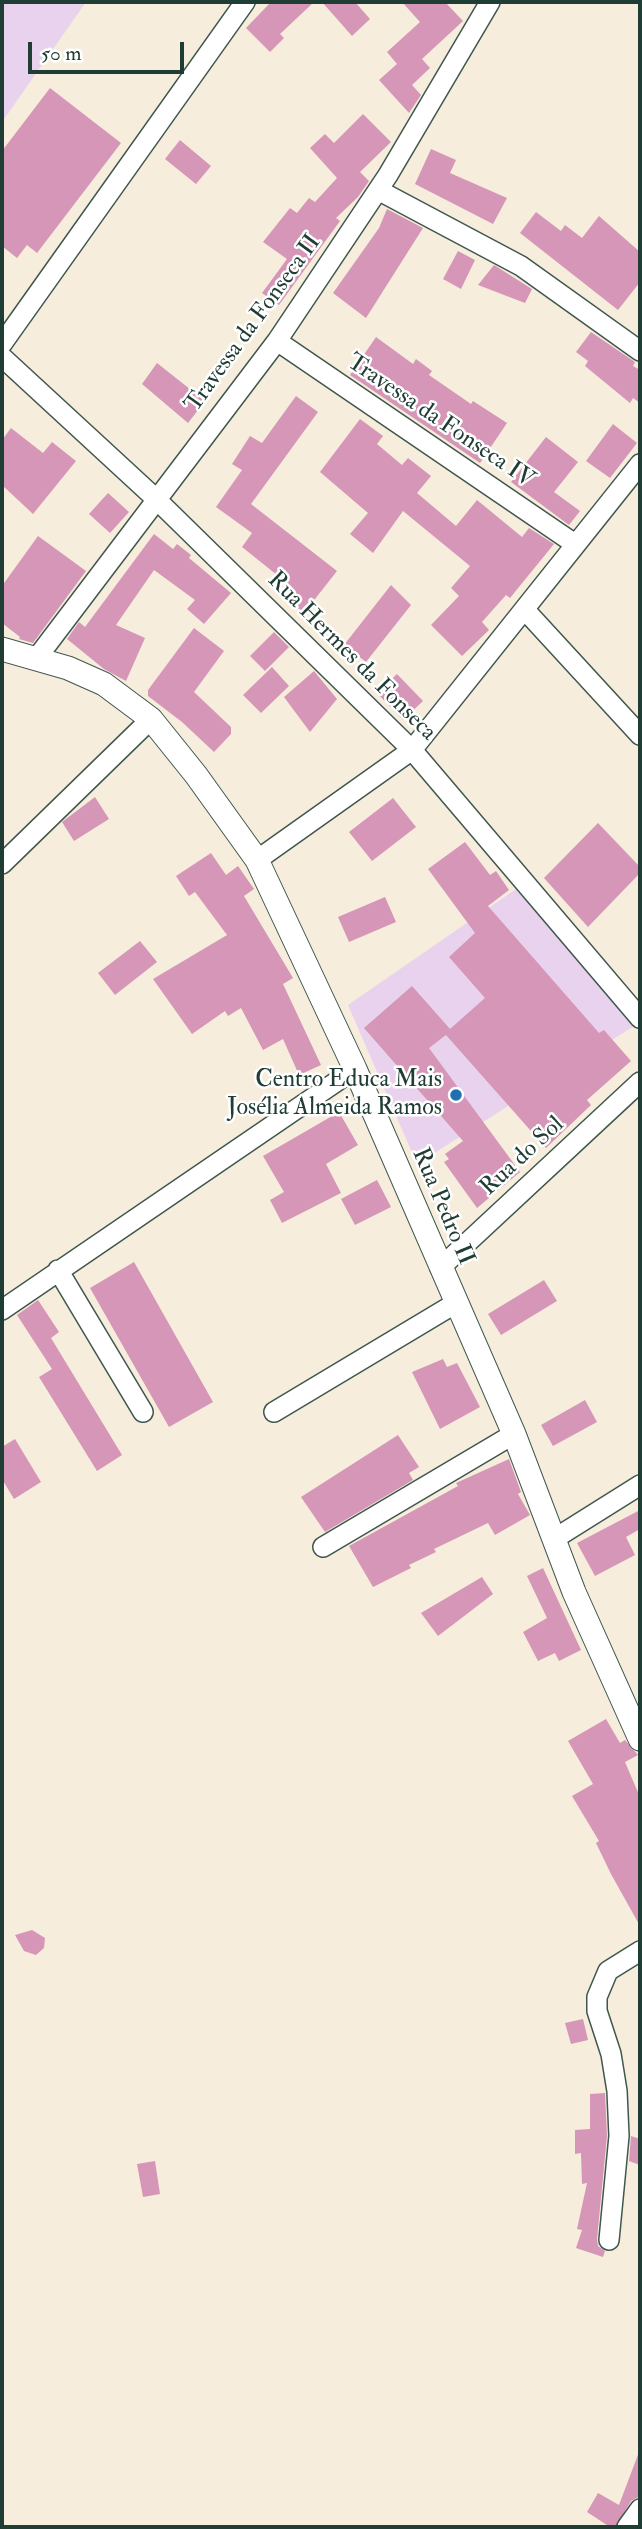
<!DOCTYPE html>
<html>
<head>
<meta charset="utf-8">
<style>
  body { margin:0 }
  #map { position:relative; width:642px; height:2529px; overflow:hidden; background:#f6eddc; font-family:"IM FELL Double Pica",serif }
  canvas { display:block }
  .frame { position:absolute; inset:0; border:4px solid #1f3d34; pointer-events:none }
  .scale { position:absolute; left:28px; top:42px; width:156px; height:32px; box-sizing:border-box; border:4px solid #1f3d34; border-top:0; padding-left:9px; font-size:21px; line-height:24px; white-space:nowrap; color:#1f3d34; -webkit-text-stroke:5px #fff; paint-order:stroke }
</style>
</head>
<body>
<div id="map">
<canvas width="642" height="2529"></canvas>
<div class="frame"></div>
<div class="scale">50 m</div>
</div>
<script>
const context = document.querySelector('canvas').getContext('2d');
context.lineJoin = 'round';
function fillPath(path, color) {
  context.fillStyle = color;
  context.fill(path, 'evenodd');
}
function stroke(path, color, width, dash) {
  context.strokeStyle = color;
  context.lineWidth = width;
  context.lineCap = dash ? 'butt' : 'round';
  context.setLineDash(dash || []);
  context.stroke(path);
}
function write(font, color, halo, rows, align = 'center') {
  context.font = font + ' "IM FELL Double Pica",serif';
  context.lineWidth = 5;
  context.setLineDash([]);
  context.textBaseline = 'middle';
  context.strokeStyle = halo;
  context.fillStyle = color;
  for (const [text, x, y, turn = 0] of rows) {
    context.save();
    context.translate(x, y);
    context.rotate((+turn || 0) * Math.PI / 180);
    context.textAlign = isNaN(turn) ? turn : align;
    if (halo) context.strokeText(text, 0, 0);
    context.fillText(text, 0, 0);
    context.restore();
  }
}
fillPath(new Path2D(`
  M2,2h84l-84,120z
  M516,889l118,137 -217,138 -69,-159z`), '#e8d2ee');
fillPath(new Path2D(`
  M271,2h43l-34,32 4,4 -14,14 -24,-24z
  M322,2h33l15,17 -18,17z
  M402,2h43l18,19 -41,38 8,9 -18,17 9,10 -12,18 -30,-33 18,-16 -10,-12 33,-30z
  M50,88l71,55 -84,110 -10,-8 -10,13 -15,-12v-95z
  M363,114l28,28 -31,30 9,9 -11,16 -22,21 4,3 -61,84 -17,-12 25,-34 -24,-17 27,-34 7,5 12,-15 6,4 22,-24 -27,-30 15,-14 9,9z
  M180,140l31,26 -15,18 -31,-25z
  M431,149l25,11 -6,13 57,25 -14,26 -78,-40z
  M387,209l36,19 -57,90 -33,-25 46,-65z
  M536,212l25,19 4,-6 17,13 17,-22 41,36v30l-22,28 -98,-77z
  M458,251l17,9 -14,29 -18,-10z
  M494,265l38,24 -7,14 -47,-18z
  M591,332l44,30 -2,4 7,4v33l-7,-5 -3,5 -45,-37 3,-5 -12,-9z
  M376,337l37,27 3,-5 16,12 -3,4 42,29 2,-3 34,22 -27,40 -130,-88z
  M157,363l48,38 -17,22 -46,-39z
  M296,396l22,16 -67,92 86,67 -33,42 -20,-16 8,-10 -50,-40 10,-14 -36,-26 26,-37 -10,-6 18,-28 12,7z
  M360,419l23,17 -6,8 25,21 6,-7 23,18 -14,17 39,33 21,-26 45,37 7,-9 25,16 -44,54 -4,-3 -24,27 7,8 -27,26 -31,-31 28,-29 -8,-8 19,-22 -67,-55 -30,42 -23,-19 18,-21 -48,-41z
  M613,424l24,19 -27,35 -24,-17z
  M11,428l32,25 9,-11 24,19 -43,53 -31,-29v-45z
  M546,437l32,25 -24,30 26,19 -11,14 -58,-43z
  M108,493l21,19 -19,21 -21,-19z
  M154,534l19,15 4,-5 14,11 -2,3 42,35 -27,31 -17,-15 8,-9 -41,-30 -38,55 29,13 -19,43 -22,-12 -37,-30 12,-17 6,5z
  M38,536l48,35 -53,72 -14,-4 1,-2 -18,-14v-37z
  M391,585l20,20 -45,57 -22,-17z
  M194,628l30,23 -30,41 37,35v7l-17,18 -32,-30 -34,-26v-6z
  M274,632l15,15 -24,24 -15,-15z
  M272,667l17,19 -28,27 -18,-18z
  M314,671l23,28 -27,33 -26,-35z
  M397,674l26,27 -20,19 -26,-27z
  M95,797l14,22 -35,22 -12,-19z
  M393,798l23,29 -44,34 -23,-29z
  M598,823l42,44v6l-52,54 -44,-49z
  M465,842l25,33 6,-4 13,19 -21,16 111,127 5,-3 27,31 -44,39 4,5 -45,43 -100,-113 -17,13 91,124 -43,36 -33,-46 5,-3 -4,-5 18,-13 -99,-113 48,-42 38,43 35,-31 -36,-41 26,-24 -47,-64z
  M211,853l15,22 12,-9 16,23 -10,7 49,82 -10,6 38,81 -22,10 -16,-36 -20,11 -22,-42 -13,8 -3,-5 -33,23 -39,-55 74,-44 -32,-43 -6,4 -13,-20z
  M385,897l11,25 -47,20 -11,-25z
  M140,941l17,21 -42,33 -17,-22z
  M339,1112l19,33 -32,19 15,29 -59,30 -12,-23 14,-8 -21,-36z
  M377,1180l14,27 -36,18 -14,-26z
  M134,1262l79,140 -44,25 -79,-139z
  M544,1280l13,21 -56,34 -13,-21z
  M38,1300l21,32 -8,6 71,117 -25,16 -58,-94 13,-8 -35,-54z
  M443,1359l4,8 10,-4 23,44 -40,22 -28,-57z
  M585,1400l12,22 -44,24 -12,-21z
  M398,1435l21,32 -10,6 4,7 -88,52 -24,-35z
  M15,1439l26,43 -27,17 -12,-20v-32z
  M509,1459l12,33 -3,2 12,21 -35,20 -7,-12 -54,26 2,3 -27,13 2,3 -38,19 -24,-41 109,-60 -2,-3z
  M640,1510v19l-14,8 9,18 -40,21 -18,-33z
  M543,1568l38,82 -22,11 -4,-8 -17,8 -15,-29 24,-14 -20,-42z
  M482,1577l11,17 -55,42 -17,-23z
  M606,1719l14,24 5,-3 13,15 -13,7 15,35v129l-29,-52 -15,-31 3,-2 -27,-45 21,-12 -25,-43z
  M32,1930l13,8 -1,10 -8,7 -12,-4 -9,-16z
  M583,2019l5,21 -17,4 -6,-21z
  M605,2093l2,43 -10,103 1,7 7,5 -2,6 -27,-9 6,-18 -5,-1 10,-46 -5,1 -1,-31 -6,1v-24l15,-1v-35z
  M631,2136l9,3v26l-11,-4z
  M155,2161l5,33 -17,3 -6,-33z
  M639,2452l1,44 -9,5 -16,26h-5l-23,-15 11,-19 21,12z`), '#d696b7');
const minor = new Path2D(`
  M378,190l143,76 119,85
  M277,341l298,203
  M2,344l243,-342
  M2,357l153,141 257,252 228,268
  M525,610l115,125
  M36,659l241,-318 111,-166 102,-173
  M257,860l155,-110 228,-286
  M2,864l149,-145
  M440,1268l200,-186
  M58,1270l85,142
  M2,1310l353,-241
  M274,1412l182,-109
  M554,1539l86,-54
  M323,1547l191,-113
  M609,2240l10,-104 -2,-45 -6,-37 -14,-43v-14l11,-26 32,-20
  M627,2527l13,-18`);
const tertiary = new Path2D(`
  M2,649l66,19 36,16 47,35 45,56 61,85 98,209 159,365 60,158 66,147`);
stroke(minor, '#3f574d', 22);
stroke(tertiary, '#3f574d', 25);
stroke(minor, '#fff', 19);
stroke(tertiary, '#fff', 23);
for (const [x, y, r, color] of [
  [456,1095,7,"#1f6fb2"]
]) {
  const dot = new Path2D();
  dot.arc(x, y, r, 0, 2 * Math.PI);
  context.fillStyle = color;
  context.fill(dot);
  stroke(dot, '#fff', 2.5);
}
write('24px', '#1f3d34', '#fff', [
  ["Travessa da Fonseca II",254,324,-54],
  ["Travessa da Fonseca IV",440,422,34],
  ["Rua Hermes da Fonseca",351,657,45],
  ["Rua do Sol",523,1157,-43],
  ["Rua Pedro II",442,1207,67]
]);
write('24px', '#1f3d34', '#fff', [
  ["Centro Educa Mais",442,1081],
  ["Josélia Almeida Ramos",442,1109]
], 'right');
</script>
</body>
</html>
